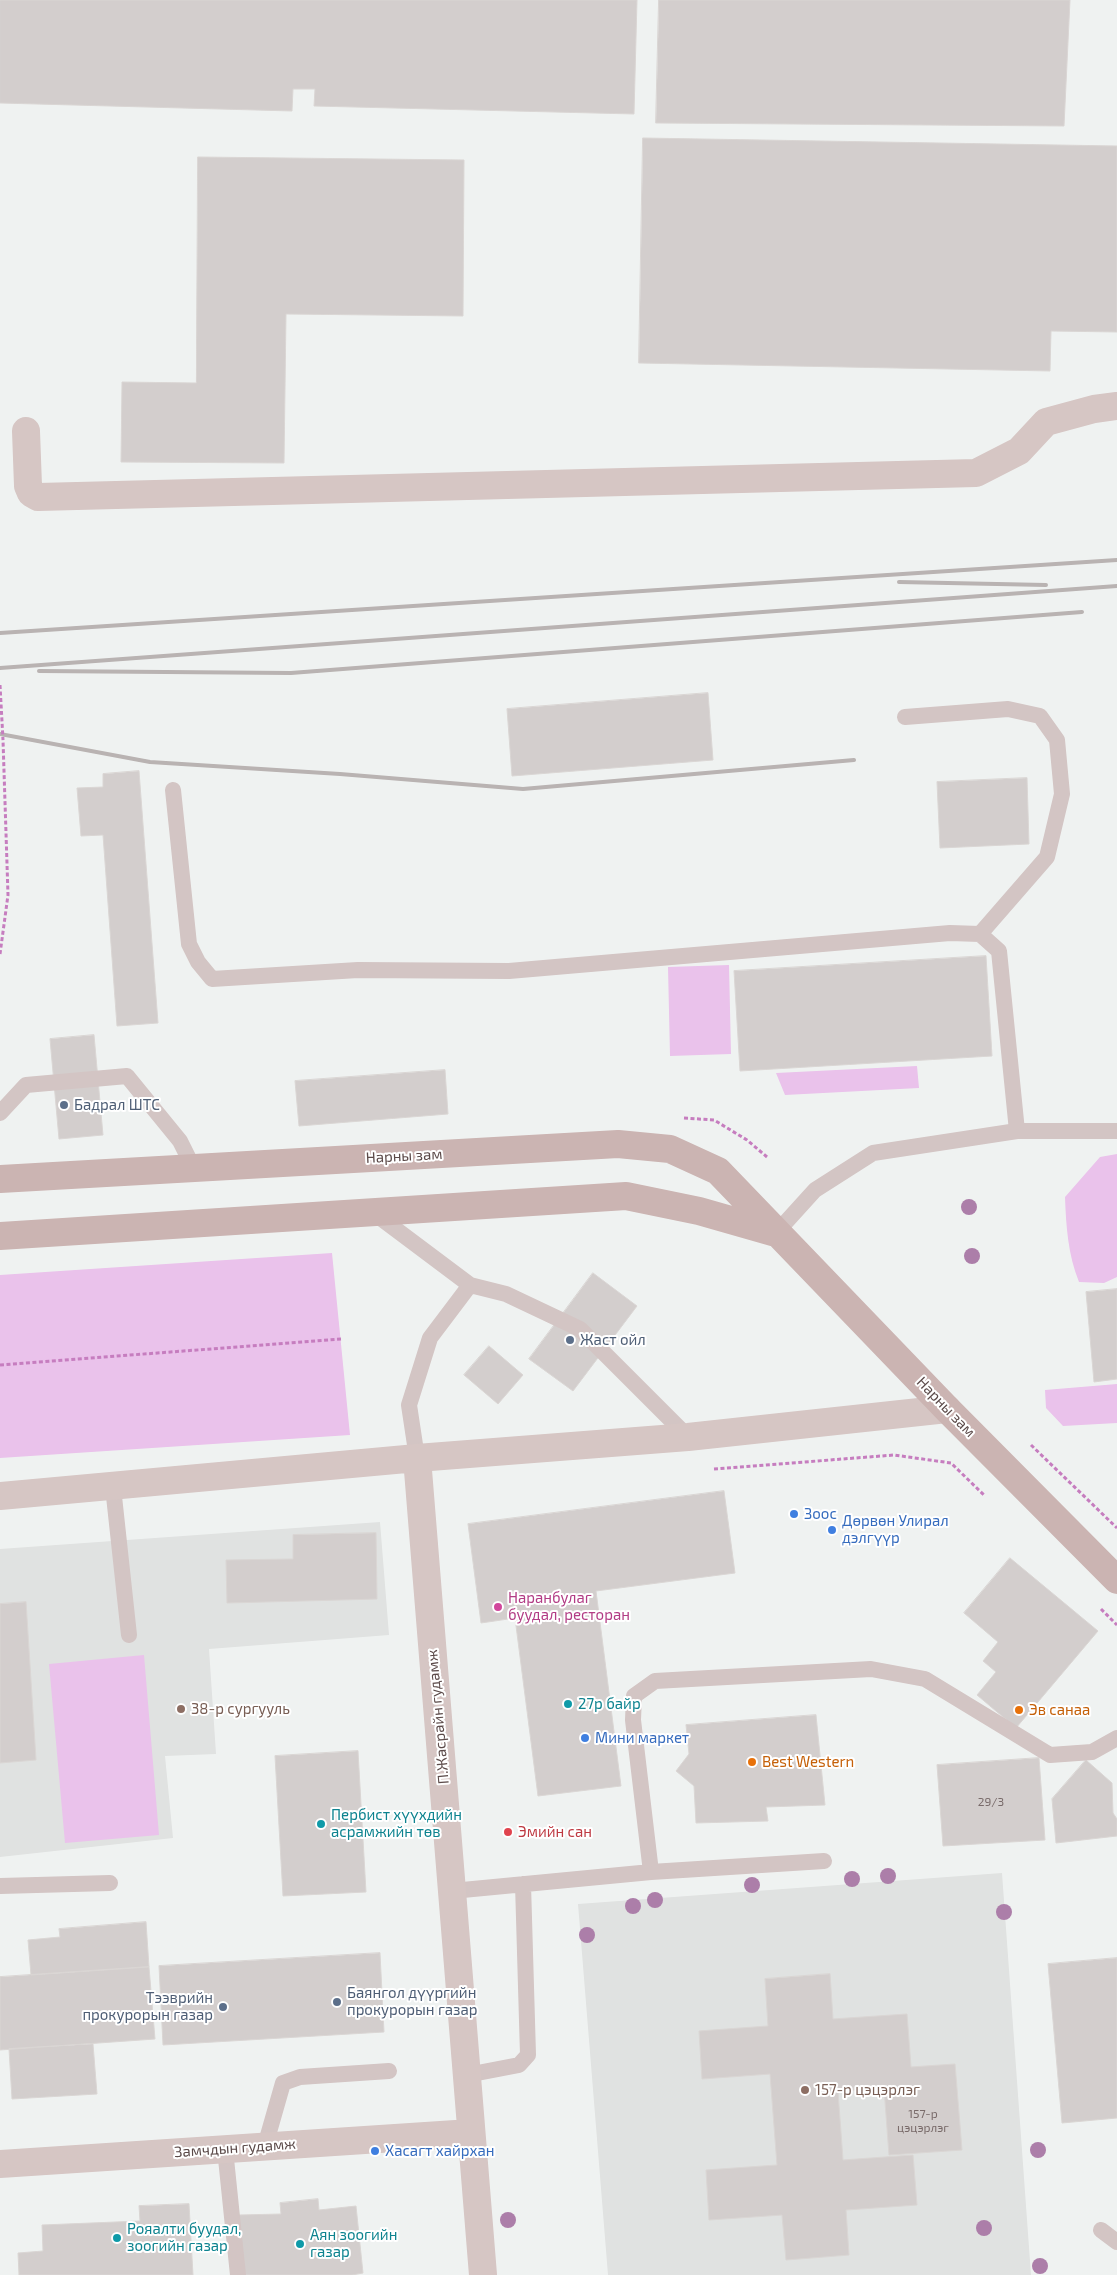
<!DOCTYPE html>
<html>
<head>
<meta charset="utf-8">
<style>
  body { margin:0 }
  canvas { display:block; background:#eff2f1 }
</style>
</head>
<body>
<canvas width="1117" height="2275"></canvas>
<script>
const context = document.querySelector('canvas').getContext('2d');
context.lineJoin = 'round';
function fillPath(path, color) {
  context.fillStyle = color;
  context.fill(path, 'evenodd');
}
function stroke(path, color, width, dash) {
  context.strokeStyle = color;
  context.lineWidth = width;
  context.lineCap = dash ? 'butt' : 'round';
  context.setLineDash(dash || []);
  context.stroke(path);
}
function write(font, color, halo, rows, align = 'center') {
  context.font = font + ' "Exo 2",sans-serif';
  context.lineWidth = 4;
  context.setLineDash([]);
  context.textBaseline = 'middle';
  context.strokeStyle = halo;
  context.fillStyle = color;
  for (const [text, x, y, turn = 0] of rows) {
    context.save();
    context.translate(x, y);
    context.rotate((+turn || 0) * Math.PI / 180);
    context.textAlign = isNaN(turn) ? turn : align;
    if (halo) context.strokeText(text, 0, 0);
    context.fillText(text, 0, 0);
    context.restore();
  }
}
fillPath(new Path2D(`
  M380,1522l9,113 -180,14 7,105 -51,2 8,82 -173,19v-308z
  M1002,1873l29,402h-423l-30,-371z`), '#e0e2e1');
fillPath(new Path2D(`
  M729,965l2,89 -61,2 -2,-89z
  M917,1066l2,22 -134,7 -9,-22z
  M1117,1154v123l-13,6 -25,-1c-11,-27 -13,-56 -14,-85l35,-40z
  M332,1253l18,182 -350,23v-183z
  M1117,1384v39l-54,3 -17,-18 -1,-18z
  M144,1655l15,180 -94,8 -16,-179z`), '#eac2eb');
const building = new Path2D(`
  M0,0h637l-3,114 -320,-8 1,-17h-22l-1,22 -292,-8z
  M659,0h411l-6,126 -408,-3z
  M643,138l474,8v186l-66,-1 -1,40 -411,-8z
  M198,157l266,3 -1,156 -177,-2 -2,149 -163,-1 1,-80 74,1z
  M708,693l5,67 -201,16 -5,-67z
  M139,771l19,252 -41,3 -14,-191 -22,1 -4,-48 26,-1v-13z
  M1027,778l2,66 -89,4 -3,-66z
  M986,956l6,100 -252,15 -6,-100z
  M94,1035l9,100 -44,4 -9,-100z
  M445,1070l3,44 -149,12 -4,-45z
  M593,1273l44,33 -64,85 -44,-32z
  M1117,1289v90l-23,3 -8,-90z
  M489,1346l34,29 -25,29 -34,-29z
  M724,1491l11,82 -139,18 25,195 -83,10 -23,-178 -34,5 -13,-99z
  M376,1533l1,66 -150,4 -1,-43 67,-1v-24z
  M1010,1558l88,73 -82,97 -39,-33 19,-23 -13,-11 15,-19 -34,-29z
  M26,1602l10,158 -36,3v-159z
  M816,1715l9,90 -59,2 2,14 -72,2 -2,-37 -18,-15 13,-17 -3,-29z
  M358,1751l8,141 -83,4 -8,-140z
  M1039,1758l6,82 -102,6 -6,-81z
  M1086,1760l26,23 1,30 4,6v17l-61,7 -4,-44z
  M146,1922l3,45 -118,8 -3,-35 32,-3 -1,-8z
  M380,1953l4,79 -221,13 -4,-79z
  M1117,1958v160l-55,5 -14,-159z
  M149,1967l6,72 -155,11v-73z
  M830,1974l3,45 74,-5 4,53 44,-3 7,86 -73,5 -5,-67 -46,4 5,68 70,-5 4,50 -71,5 3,45 -63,5 -4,-45 -73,5 -3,-50 71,-5 -7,-91 -68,5 -3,-48 69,-5 -3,-47z
  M93,2044l4,50 -85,5 -3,-50z
  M318,2199l1,11 37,-4 7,67 -11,2h-110l-3,-60 42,-1 -1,-11z
  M189,2204l4,71h-174l-1,-22 25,-2 -1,-26 98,-4 -1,-15z`);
fillPath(building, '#d3cecd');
stroke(building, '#dad6d4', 1);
stroke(new Path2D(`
  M0,954l8,-59 -5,-155
  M684,1118l30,2 33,20 20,17
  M0,1365l341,-26
  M1031,1445l86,83
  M714,1469l180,-14 57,8 33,32
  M1101,1609l16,16`), '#c67dbf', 3, [4, 2.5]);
stroke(new Path2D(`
  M905,717l103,-8 32,7 17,24 5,54 -15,63 -67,77
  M173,790l16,154 9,18 14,17 146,-9 151,1 441,-38 30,1 19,17 18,180
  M0,1113l26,-28 101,-9 53,65 13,26
  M374,1213l96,72 -40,53 -21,67 8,53
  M776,1233l39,-43 58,-37 144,-22h100
  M470,1285l36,9 74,35 108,108
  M113,1487l16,148
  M651,1872l173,-11
  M0,1886l110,-3
  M452,1891l199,-19 -18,-152 1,-24 21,-15 216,-12 54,10 125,76 42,-3 25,-14
  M467,2075l52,-10 9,-10 -5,-171
  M265,2146l18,-63 17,-6 89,-6
  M225,2149l13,126
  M1101,2230l16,12`), '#d3c5c4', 16);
stroke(new Path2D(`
  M26,431l2,55 3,7 7,4 938,-24 43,-22 27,-29 48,-13 23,-3
  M417,1458l66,817
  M0,1496l417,-38 271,-21 259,-28
  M0,2164l471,-31`), '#d6c6c4', 28);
stroke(new Path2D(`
  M0,1179l618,-35 52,5 48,22 229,238 170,171
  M0,1236l626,-40 73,15 77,22`), '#cbb4b2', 28);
stroke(new Path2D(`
  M899,582l147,3
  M0,633l1117,-73
  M0,668l1117,-82
  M39,671l252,2 791,-61
  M0,734l150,28 190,12 183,15 331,-29`), '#b9b3b2', 4);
stroke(new Path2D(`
  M0,685l3,55`), '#c67dbf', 3, [4, 2.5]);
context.fillStyle = '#ac7ea9';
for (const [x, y] of [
  [969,1207],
  [972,1256],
  [888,1876],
  [852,1879],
  [752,1885],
  [655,1900],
  [633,1906],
  [1004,1912],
  [587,1935],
  [1038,2150],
  [508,2220],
  [984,2228],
  [1040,2266]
]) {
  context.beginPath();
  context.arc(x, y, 8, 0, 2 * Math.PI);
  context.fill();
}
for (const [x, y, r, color] of [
  [64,1105,5,"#5c6f8a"],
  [570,1340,5,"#5c6f8a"],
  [794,1514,5,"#3f7fe0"],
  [832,1530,5,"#3f7fe0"],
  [498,1607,5,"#d1479c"],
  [568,1704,5,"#0f9aa8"],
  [181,1709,5,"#8d6e63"],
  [1019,1710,5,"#e8710a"],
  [585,1738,5,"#3f7fe0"],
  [752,1762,5,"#e8710a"],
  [321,1824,5,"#0f9aa8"],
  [508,1832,5,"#e0444e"],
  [337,2002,5,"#5c6f8a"],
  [223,2007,5,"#5c6f8a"],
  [805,2090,5,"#8d6e63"],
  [375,2151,5,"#3f7fe0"],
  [117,2238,5,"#0f9aa8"],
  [300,2244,5,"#0f9aa8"]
]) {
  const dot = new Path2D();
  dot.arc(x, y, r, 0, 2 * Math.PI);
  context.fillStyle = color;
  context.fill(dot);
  stroke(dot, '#fff', 2);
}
write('12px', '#796b6a', null, [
  ["29/3",991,1802],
  ["157-р",923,2114],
  ["цэцэрлэг",923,2128]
]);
write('15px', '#4e5e75', '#fff', [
  ["Бадрал ШТС",74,1105],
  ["Жаст ойл",580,1340],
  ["Баянгол дүүргийн",347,1993],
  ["прокурорын газар",347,2010],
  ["Тээврийн",213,1998,"right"],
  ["прокурорын газар",213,2015,"right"]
], 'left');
write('15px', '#5b4a49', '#fff', [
  ["Нарны зам",404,1156,-3],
  ["Нарны зам",946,1407,46],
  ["П.Жасрайн гудамж",438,1717,-95],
  ["Замчдын гудамж",235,2148,-4]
]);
write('15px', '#366cbe', '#fff', [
  ["Зоос",804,1514],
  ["Дөрвөн Улирал",842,1521],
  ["дэлгүүр",842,1538],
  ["Мини маркет",595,1738],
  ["Хасагт хайрхан",385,2151]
], 'left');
write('15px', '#b23c85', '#fff', [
  ["Наранбулаг",508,1598],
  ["буудал, ресторан",508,1615]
], 'left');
write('15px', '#0d838f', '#fff', [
  ["27р байр",578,1704],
  ["Пербист хүүхдийн",331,1815],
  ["асрамжийн төв",331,1832],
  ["Рояалти буудал,",127,2229],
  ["зоогийн газар",127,2246],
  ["Аян зоогийн",310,2235],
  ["газар",310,2252]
], 'left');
write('15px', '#785e54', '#fff', [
  ["38-р сургууль",191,1709],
  ["157-р цэцэрлэг",815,2090]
], 'left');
write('15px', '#c56008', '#fff', [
  ["Эв санаа",1029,1710],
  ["Best Western",762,1762]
], 'left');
write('15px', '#be3a42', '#fff', [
  ["Эмийн сан",518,1832]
], 'left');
</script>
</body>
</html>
